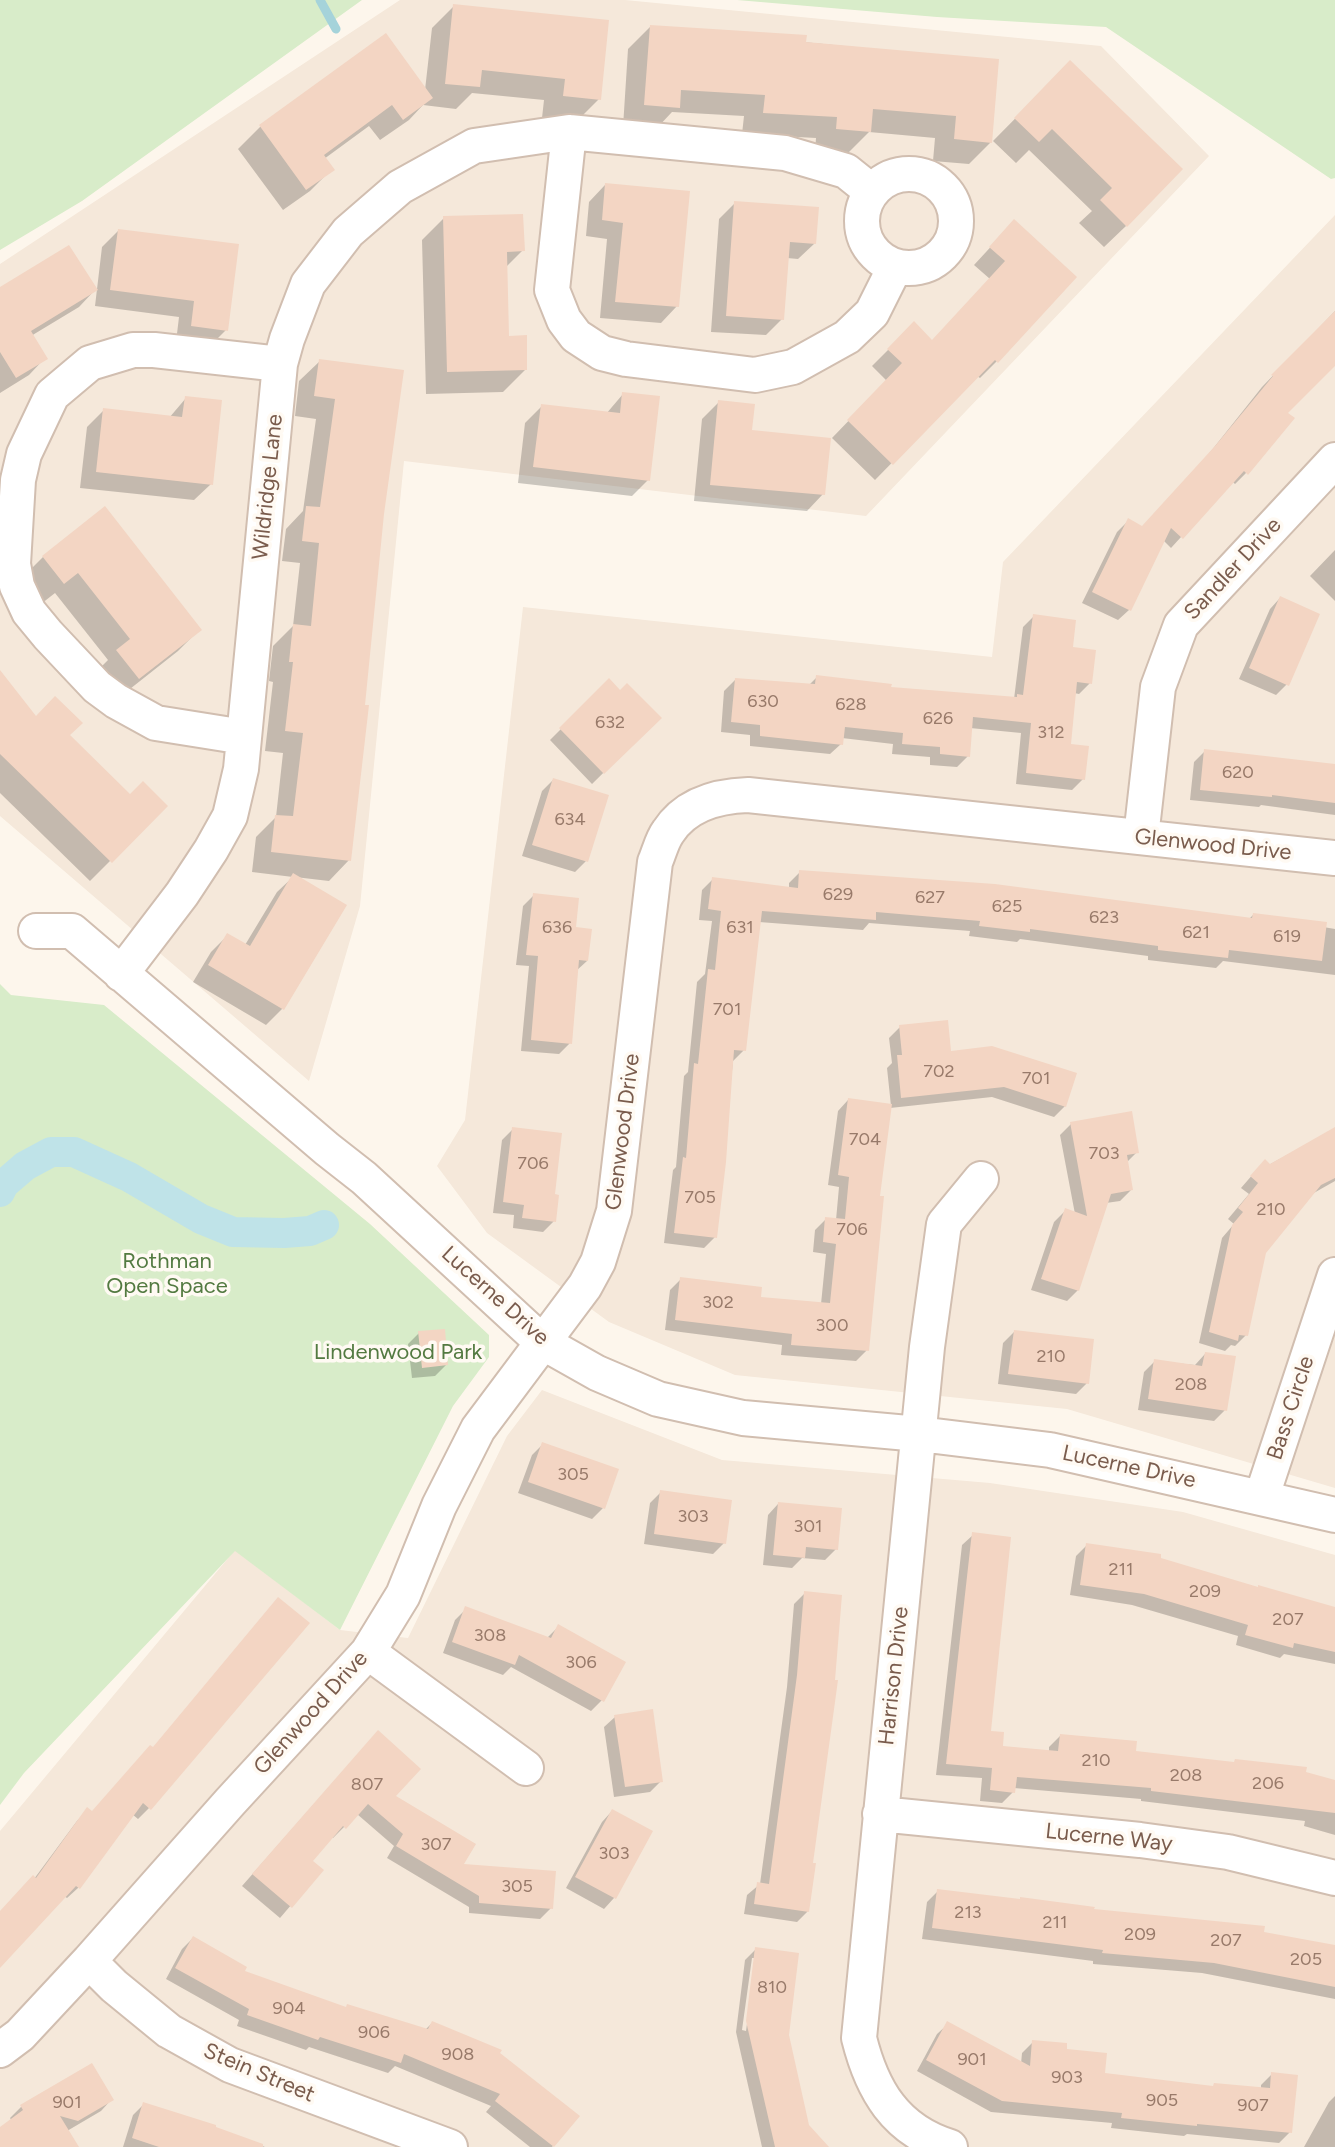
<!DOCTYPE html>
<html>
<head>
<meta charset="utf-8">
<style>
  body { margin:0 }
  canvas { display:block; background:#fdf6ec }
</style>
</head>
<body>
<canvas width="1335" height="2147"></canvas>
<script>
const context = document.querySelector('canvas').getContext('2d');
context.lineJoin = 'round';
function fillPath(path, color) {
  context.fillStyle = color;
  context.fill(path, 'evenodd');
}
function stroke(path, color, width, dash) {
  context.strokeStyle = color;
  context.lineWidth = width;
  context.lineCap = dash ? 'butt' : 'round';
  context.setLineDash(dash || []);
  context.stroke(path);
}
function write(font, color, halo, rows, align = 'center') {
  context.font = font + ' Figtree,sans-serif';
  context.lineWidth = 7;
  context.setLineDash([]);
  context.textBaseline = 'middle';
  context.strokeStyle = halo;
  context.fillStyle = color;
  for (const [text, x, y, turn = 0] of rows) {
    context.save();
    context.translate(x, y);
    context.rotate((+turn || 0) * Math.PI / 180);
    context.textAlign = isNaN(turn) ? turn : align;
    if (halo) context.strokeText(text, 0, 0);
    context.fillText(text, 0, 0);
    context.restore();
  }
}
fillPath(new Path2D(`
  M400,0h225l476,46 108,110 -343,360 -462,-55 -44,445 -51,175 -309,-265v-552z
  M1335,215v1273l-268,-79 -332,-34 -126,-53 -122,-89 -50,-67 28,-46 58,-513 469,50 11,-95z
  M542,1390l180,70 268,23 193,29 152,43v592h-1335v-316l235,-281 105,80 68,8 99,-202z`), '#f5e8da');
fillPath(new Path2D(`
  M0,0h362l-280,201 -82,49z
  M737,0h598v178l-4,1 -225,-152 -169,-10z
  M0,984l11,11 93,10 266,219 119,111v22l-36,49 -113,224 -105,-79 -211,222 -24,32z`), '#d8ecc9');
fillPath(new Path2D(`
  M454,6l145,93 -22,22 -35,-3 2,-18 -72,-7 -16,16 -33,-4 -14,15 -29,20 -11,-14 -45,33 8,10 -22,22 -27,19 -45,-61 22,-22 125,-91 40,54 7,-62z
  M650,27l347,34 -6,81 -22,22 -36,-3 2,-23 -66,-6 -22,22 -32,-3 1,-13 -74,-4 2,-18 -72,-4 -16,17 -33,-2 5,-78z
  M1070,63l56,163 -22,21 -25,-24 13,-12 -63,-61 -13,13 -23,-22z
  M605,185l72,121 -16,17 -61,-5 7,-79 -21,-3 3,-34z
  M735,203l80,40 -17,16 -11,-1 -5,61 -16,16 -55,-3 8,-113z
  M444,218l78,33 -17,17 2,70 18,32 -22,22 -77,2 -4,-154z
  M118,231l108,99 -17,17 -33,-5 3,-25 -84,-11 7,-59z
  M998,239l77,38 -79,85 -16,16 -3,-2 -102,104 -43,-42 55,-57 -15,-15 42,-42 18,18 58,-63 -16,-14z
  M0,289l95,1 -16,17 -48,29 14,22 -16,17 -29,18z
  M1335,311v52l-50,50 7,5 -46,55 -11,11 -3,-3 -61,67 -8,-8 -34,70 -11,10 -36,-17 35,-71 11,-11 14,7 62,-68 58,-73z
  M320,361l62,153 -33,346 -20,21 -34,-4 -12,131 -17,17 -73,-43 18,-30 17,-17 17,10 32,-53 16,-15 -41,-5 4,-35 20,-20 7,-64 -18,-2 8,-69 -4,-1 4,-35 20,-20 7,-63 -18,-2 4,-32 17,-18 13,-92 -21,-3 4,-35z
  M623,394l25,86 -16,16 -114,-13 7,-60 17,-17 64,8z
  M186,398l25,86 -17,16 -114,-12 7,-61 17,-17 65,8z
  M718,403l105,91 -16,17 -113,-10 8,-82z
  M105,509l95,120 -22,22 -62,49 -21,-27 13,-13 -53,-67 -14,11 -20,-25 22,-22z
  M1335,550v51l-25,-25z
  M1280,598l7,86 -11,11 -37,-16 31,-70z
  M1034,616l36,33 20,34 -11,11 -5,-1 -5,53 14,33 -11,11 -56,-6 5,-51 -51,-5 -2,28 -11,11 -27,-2v-8l-38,-3 1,-10 -51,-6 -1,6 -11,10 -80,-8v-11l-29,-3 3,-41 11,-11 73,6 9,-9 72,12 125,10 9,-72z
  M0,673l36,45 31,17 63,61 35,10 -75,75 -90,-88z
  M609,681l11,12 39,25 -67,66 -42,-44z
  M1205,751l130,16v48l-74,-10 -2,2 -69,-7 4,-38z
  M553,780l33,81 -11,11 -53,-16 20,-65z
  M800,872l448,48 5,-5 82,14v46l-112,-14 -7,7 -68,-8v-4l-128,-17 -3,3 -48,-6 1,-5 -101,-8 -6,7 -104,-8 -15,128 -11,11 -18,176 -11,11 -40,-5 9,-73 3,-3 8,-91 4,-4 9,-90 8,-8 7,-53 -13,-1 3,-30 11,-11 76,10v-6z
  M534,895l40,33 13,33 -11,10 -6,72 -11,11 -38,-3 8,-85 -13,-1 7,-59z
  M900,1027l165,79 -11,11 -62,-20 -102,11 -12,90 -11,152 -11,11 -75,-6 1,-10 -117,-15 5,-40 11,-11 77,20 63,5 5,-50 -13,-2 2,-22 11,-11 10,1 3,-33 -11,-2 10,-74 10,-11 43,6 -4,-38 5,-5 -3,-25z
  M1071,1124l66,28 -11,11 5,27 -11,11 -14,2 -28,87 -11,11 -36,-11 23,-68 11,-11 10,3 -15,-79z
  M1335,1129v52l-23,13 -48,58 -18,83 -11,11 -4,-1 -6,6 -26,-8 23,-105 12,-14 -6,-5 21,-25 -8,-6 13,-15z
  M512,1130l42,91 -11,11 -30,-4 1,-13 -21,-2 9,-73z
  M1014,1332l73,51 -11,11 -78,-10 5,-41z
  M419,1333l27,32 -11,11 -23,2 -4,-34z
  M1205,1354l20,56 -11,11 -76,-11 6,-38 11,-11 40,4z
  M543,1444l60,64 -11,11 -74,-26 14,-38z
  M661,1492l63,51 -11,11 -69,-10 6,-41z
  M778,1504l58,45 -11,11 -23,-2 -10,10 -29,-3 5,-50z
  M973,1535l15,198 13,14 48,5v-5l11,-11 74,16 170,21 31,9v53l-31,-9 1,-5 -164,-20v-2l-127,-11 -1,4 -11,11 -22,-2 2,-23 -46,-3 26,-230z
  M1087,1545l72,14 176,51v54l-51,-10 -4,4 -44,-13 2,-9 -106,-31 -62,-10 6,-39z
  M805,1593l5,271 -2,47 -11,11 -53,-8 3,-19 13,-11 27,-197 7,-83z
  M466,1609l81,29 11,-11 44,73 -11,11 -80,-44 -8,8 -60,-22 12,-33z
  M615,1717l46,64 -11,11 -36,5 -10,-70z
  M367,1744l26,53 68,69 90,42 -11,11 -71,-6v-6l-82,-49 7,-12 -37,-32 -24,24 -2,-1 -21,25 11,8 -41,48 -38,-32z
  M140,1758l9,50 -11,11 -6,-5 -54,74 -11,10 -3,-2 -64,69v-52l34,-34 43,-58 11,-11 4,3z
  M612,1811l2,87 -10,11 -38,-21 36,-66z
  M938,1891l324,43 73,13v52l-133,-26 -109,-9v-3l-171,-22 5,-37z
  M193,1938l49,34 103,37 80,21 7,-7 66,31 79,62 -25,31h-22l-44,-35 5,-6 -96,-40 -7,7 -79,-26 -3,3 -69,-24 2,-6 -73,-41 16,-30z
  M756,1949l31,86 21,91 18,21h-64l-26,-115 9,-72zM752,1958h4l-10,73 -4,-1z
  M948,2024l73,40 1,-11 11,-11 32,9 38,24 108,13 50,1v-4l11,-11 18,58 -11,11 -92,-9 -3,2 -73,-8 1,-5 -121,-11 -74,-41 20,-37z
  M91,2065l20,35 -10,11 -34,20 9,16h-76v-17l12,-9 -2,-3 11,-11z
  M1335,2096v51h-31l25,-45z
  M144,2104l69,24 52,19h-142l10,-32z`), '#0003');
stroke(new Path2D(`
  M320,0l16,29`), '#a5d3da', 9);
stroke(new Path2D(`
  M0,1192l4,-8 21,-18 26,-14h23l55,25 72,42 32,13 51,1 26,-2 14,-6`), '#bfe3e8', 30);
fillPath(new Path2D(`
  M453,4l156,16 -8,80 -38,-4 2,-17 -83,-9 -2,17 -35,-3z
  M650,25l157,10 -1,7 193,17 -7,84 -38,-4 2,-23 -83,-7 -2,23 -35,-3 1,-12 -74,-4 2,-18 -84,-5 -1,18 -36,-3z
  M386,33l47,65 -30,22 -11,-15 -68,50 11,15 -29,20 -47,-65z
  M1070,60l113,109 -56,58 -27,-27 12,-12 -60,-59 -13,13 -25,-24z
  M605,183l85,8 -11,116 -64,-5 8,-79 -21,-3z
  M734,201l85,6 -3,37 -26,-2 -6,78 -58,-4z
  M523,214l2,37 -18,1 2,84 18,-1v35l-80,2 -4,-156z
  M1014,219l63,58 -79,86 -3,-3 -102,105 -46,-45 55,-57 -15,-14 27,-28 18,19 73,-79 -16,-14z
  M118,229l121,15 -11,87 -37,-5 3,-25 -84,-11z
  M69,245l29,45 -67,41 17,28 -32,19 -16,-26v-65z
  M1335,311v55l-47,47 7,5 -47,57 -4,-4 -61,68 -12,-11 -40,83 -39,-19 36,-74 14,8 73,-80 58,-70 -2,-1z
  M319,359l85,11 -20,144 -19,191h4l-18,156 -80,-9 4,-37 18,1 10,-83 -18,-2 8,-69h-4l4,-38 18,2 8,-83 -17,-2 4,-35 14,1 15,-108 -21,-3z
  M622,392l38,4 -10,85 -117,-14 8,-63 79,9z
  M185,396l37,4 -9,85 -117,-13 7,-64 79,9z
  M718,400l37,4 -3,26 79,8 -6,57 -115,-10z
  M105,506l97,124 -63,49 -23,-29 14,-11 -52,-66 -14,11 -22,-28z
  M1280,596l40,18 -31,72 -40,-18z
  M1033,614l43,6 -3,27 23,3 -4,34 -15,-2 -6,62 18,2 -4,34 -59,-7 5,-50 -58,-6 -3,40 -30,-3v-7l-38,-3 1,-11 -58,-6 -2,18 -83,-9v-11l-29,-3 4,-44 80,6 1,-9 76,9 -1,3 126,10v-3l6,1z
  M0,670l36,46 19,-20 28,27 -13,12 60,59 13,-13 25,25 -56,57 -112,-109z
  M609,678l11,12 7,-7 35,35 -58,56 -45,-46z
  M1204,749l131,15v39l-63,-8v2l-72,-7z
  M553,778l56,17 -21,67 -56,-17z
  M799,870l196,14 257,34 1,-5 74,9 -5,39 -93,-11 -1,8 -70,-8v-4l-128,-17v3l-51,-6 1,-5 -104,-9v8l-114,-9 -16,140 -12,-1 -8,112 -9,76 -43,-5 9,-76 3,1 8,-95 4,1 10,-95 7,1 6,-59 -13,-2 4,-32 86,11z
  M293,873l54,32 -63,105 -76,-45 19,-32 23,13z
  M533,893l46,5 -3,29 16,2 -4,32 -9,-1 -7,84 -41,-4 7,-84 -12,-1z
  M948,1020l3,31 41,-5 85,27 -11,34 -62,-20 -103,11 -4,-43h5l-3,-30z
  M848,1098l44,6 -12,92h4l-15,155 -78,-6 1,-11 -117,-14 5,-43 82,10 -1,10 69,6 6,-59 -13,-2 2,-25 20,2 4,-42 -11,-2z
  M1132,1111l7,42 -12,2 6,35 -22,4 -32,97 -38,-12 24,-71 22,8 -17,-94z
  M512,1127l50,6 -7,61 4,1 -3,27 -34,-4 2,-13 -21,-3z
  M1335,1127v51l-14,7 -55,68 -18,83 -9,-1 -1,6 -29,-9 23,-107 11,-13 -5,-4 20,-25 -8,-7 15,-17 5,5z
  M445,1329l3,36 -26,3 -4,-37z
  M1014,1330l80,9 -5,45 -81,-10z
  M1205,1352l31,4 -9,55 -79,-12 6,-40 48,7z
  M542,1442l77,27 -14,40 -77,-27z
  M660,1490l72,10 -6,44 -72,-10z
  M778,1502l64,6 -4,42 -32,-3 -1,11 -32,-3z
  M972,1532l39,5 -20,194 13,1 -1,14 55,5 2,-17 77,7 -1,10 98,11 1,-3 72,8 -1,5 29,8v33l-184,-22v-3l-134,-11 -2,16 -25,-3 2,-22 -46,-4z
  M1086,1543l75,11v4l97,29v-2l77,22v45l-41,-9 -1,5 -48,-13 3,-10 -104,-31 -64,-9z
  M804,1591l38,4 -7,85h3l-25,183h3l-7,49 -55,-8 3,-22 12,2 28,-209z
  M278,1597l32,26 -159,187 -8,-7 -63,86 -4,-3 -76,82v-57l33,-36 3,3 51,-71 5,4 58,-66 3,2z
  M465,1606l86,32 7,-14 68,38 -22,40 -85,-47 -4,10 -63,-23z
  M653,1709l10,73 -38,5 -11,-72z
  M378,1730l43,39 -25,27 80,48 -12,20 92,7 -3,38 -74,-6v-7l-83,-50 7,-12 -35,-30 -22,25 -3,-3 -30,35 11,9 -32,38 -40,-34z
  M612,1809l41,22 -37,68 -41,-22z
  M937,1889l83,10v-2l75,10 -1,2 171,17 -1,6 71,13v42l-121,-24 -112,-10 1,-3 -171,-22z
  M193,1936l54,31 -2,4 101,36 1,-3 81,25 4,-8 70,29 -2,3 80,63 -26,31 -59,-46 5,-7 -96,-40 -3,9 -81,-26 -2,3 -71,-25 2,-6 -74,-41z
  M755,1947l44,6 -10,82 20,90 20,22h-54l-29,-126z
  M947,2021l83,45 2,-26 35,3v6l40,4 -2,20 108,13 1,-3 56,5 1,-16 27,3 -6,58 -95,-9v2l-76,-8 1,-5 -120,-12 -76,-41z
  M92,2063l22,37 -36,21 -18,-5 19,31h-79v-20l23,-17 -3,-5z
  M143,2102l73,23v2l47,17v3h-104l-27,-9z`), '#f3d5c3');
const minor = new Path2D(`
  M569,132l-17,158 12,30 12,16 26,17 24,6 129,16 38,-8 54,-30 25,-24 23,-46
  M862 221a47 47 0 1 1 94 0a47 47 0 1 1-94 0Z
  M244,737l-88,-14 -40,-22 -19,-14 -49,-52 -19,-23 -12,-26 -4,-22 5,-84 6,-26 28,-59 38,-32 43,-13h21l126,14
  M1141,837l17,-150 23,-62 154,-165
  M36,931h36l255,218 37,29 178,164 55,31 61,26 85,19 176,16 131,16 285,65
  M121,974l61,-80 29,-44 19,-34 11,-47 39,-405 7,-25 21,-55 40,-52 52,-45 74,-41 95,-14 216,21 61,18 25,20
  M1262,1496l73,-221
  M368,1652l158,116
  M880,1814l260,26 88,12 107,26
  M89,1961l25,25 55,45 61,34 220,82
  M0,2050l20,-15 69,-74 141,-159 138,-150 35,-57 36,-89 39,-77 107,-143 13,-24 16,-51 41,-349c4,-9 7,-22 13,-30 18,-28 49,-36 80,-37l587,63
  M950,2147c-55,-17 -78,-57 -91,-109l68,-691 17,-123 37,-45`);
stroke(minor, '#d1beb0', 38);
stroke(minor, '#fff', 34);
write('18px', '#987a6a', null, [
  ["630",763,702],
  ["628",851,705],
  ["626",938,719],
  ["632",610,723],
  ["312",1051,733],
  ["620",1238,773],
  ["634",570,820],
  ["629",838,895],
  ["627",930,898],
  ["625",1007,907],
  ["623",1104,918],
  ["636",557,928],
  ["631",740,928],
  ["621",1196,933],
  ["619",1287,937],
  ["701",727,1010],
  ["702",939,1072],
  ["701",1036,1079],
  ["704",865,1140],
  ["703",1104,1154],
  ["706",533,1164],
  ["705",700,1198],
  ["210",1271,1210],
  ["706",852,1230],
  ["302",718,1303],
  ["300",832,1326],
  ["210",1051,1357],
  ["208",1191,1385],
  ["305",573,1475],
  ["303",693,1517],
  ["301",808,1527],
  ["211",1121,1570],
  ["209",1205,1592],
  ["207",1288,1620],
  ["308",490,1636],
  ["306",581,1663],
  ["210",1096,1761],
  ["208",1186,1776],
  ["206",1268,1784],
  ["807",367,1785],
  ["307",436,1845],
  ["303",614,1854],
  ["305",517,1887],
  ["213",968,1913],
  ["211",1055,1923],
  ["209",1140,1935],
  ["207",1226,1941],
  ["205",1306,1960],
  ["810",772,1988],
  ["904",289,2009],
  ["906",374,2033],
  ["908",458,2055],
  ["901",972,2060],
  ["903",1067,2078],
  ["905",1162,2101],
  ["901",67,2103],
  ["907",1253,2106]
]);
write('22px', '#7a5c4d', '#fffaf3', [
  ["Wildridge Lane",268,487,-84],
  ["Sandler Drive",1233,569,-47],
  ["Glenwood Drive",1213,845,6],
  ["Glenwood Drive",623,1132,-83],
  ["Lucerne Drive",495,1296,42],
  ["Bass Circle",1291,1408,-72],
  ["Lucerne Drive",1129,1467,12],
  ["Harrison Drive",894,1676,-84],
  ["Glenwood Drive",311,1713,-48],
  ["Lucerne Way",1109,1838,6],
  ["Stein Street",259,2073,23]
]);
write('22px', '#537a41', '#fffaf3', [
  ["Rothman",167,1262],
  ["Open Space",167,1287],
  ["Lindenwood Park",398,1353]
]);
</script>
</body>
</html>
